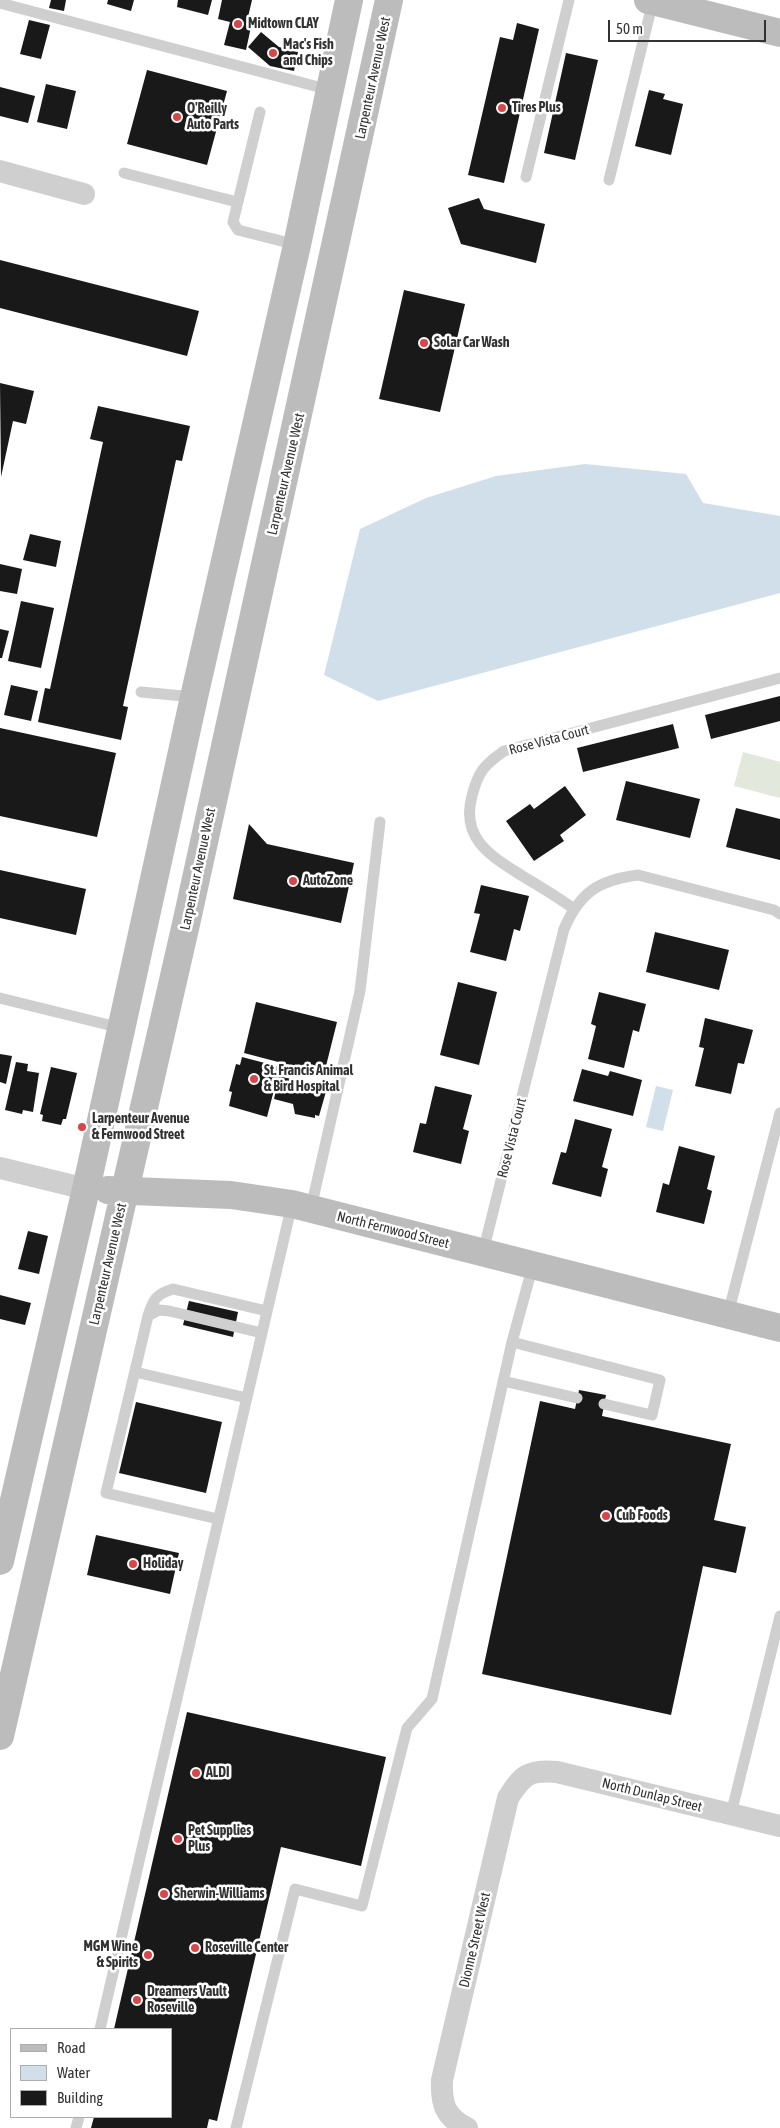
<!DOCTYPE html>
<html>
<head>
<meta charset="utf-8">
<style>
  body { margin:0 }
  #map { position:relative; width:780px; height:2128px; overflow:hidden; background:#fff; font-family:"Asap Condensed",sans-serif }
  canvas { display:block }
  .legend { position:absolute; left:10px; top:2028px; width:162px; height:90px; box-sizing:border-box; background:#fff; border:1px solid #adadad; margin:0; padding:6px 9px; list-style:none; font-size:15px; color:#323232 }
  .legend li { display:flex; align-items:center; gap:10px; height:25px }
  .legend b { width:25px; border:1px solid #adadad }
  .scale { position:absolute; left:608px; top:20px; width:158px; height:22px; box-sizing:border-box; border:2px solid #323232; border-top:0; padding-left:6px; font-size:15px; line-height:18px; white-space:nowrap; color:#323232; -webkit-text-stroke:4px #fff; paint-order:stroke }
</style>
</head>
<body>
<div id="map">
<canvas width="780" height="2128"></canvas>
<ul class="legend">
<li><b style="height:6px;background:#bcbcbc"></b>Road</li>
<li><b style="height:14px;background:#d1dfeb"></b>Water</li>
<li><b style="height:14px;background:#191919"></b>Building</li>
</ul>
<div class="scale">50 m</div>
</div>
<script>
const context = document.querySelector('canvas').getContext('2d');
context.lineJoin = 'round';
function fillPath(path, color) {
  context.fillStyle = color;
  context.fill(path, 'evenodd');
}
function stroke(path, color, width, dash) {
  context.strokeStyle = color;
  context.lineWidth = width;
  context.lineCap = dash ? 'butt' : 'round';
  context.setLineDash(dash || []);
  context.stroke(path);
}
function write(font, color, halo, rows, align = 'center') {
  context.font = font + ' "Asap Condensed",sans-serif';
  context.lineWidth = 5;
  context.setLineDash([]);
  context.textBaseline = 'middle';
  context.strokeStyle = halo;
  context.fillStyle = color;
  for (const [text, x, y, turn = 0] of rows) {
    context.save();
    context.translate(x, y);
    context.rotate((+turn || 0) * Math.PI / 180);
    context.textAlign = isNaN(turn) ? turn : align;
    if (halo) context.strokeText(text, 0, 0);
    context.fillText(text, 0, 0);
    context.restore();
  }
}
fillPath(new Path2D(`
  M743,752l37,10v36l-46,-12z`), '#e2e8dc');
fillPath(new Path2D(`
  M585,464l101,10 17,29 77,13v77l-402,108 -54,-26 36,-146 66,-31 70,-22z
  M656,1086l17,4 -10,41 -17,-4z`), '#d1dfeb');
fillPath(new Path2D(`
  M51,0h15l-2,11 -15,-3z
  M108,0h26l-3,11 -24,-7z
  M178,0h34l-4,15 -31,-8z
  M222,0h30l-6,26 5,1 -5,23 -22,-5 6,-23 -12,-3z
  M29,20l21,5 -9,34 -21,-5z
  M517,23l22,6 -35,154 -36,-8 32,-138 13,3z
  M261,32l18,15 19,5 -4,19 -24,-5 -22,-19z
  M566,53l32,7 -23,100 -31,-7z
  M147,70l80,21 -20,74 -80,-21z
  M46,84l30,7 -9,38 -30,-7z
  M0,87l35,9 -7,27 -28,-7z
  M649,90l16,4 -2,5 20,5 -12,51 -36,-9z
  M479,198l5,11 61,15 -9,39 -75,-19 -13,-36z
  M0,260l199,51 -12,45 -187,-48z
  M404,290l61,14 -25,108 -61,-13z
  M0,383l34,8 -8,33 -13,-3 -12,56z
  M98,406l92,20 -8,35 -6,-1 -53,246 5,1 -7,33 -83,-18 7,-34 5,1 53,-247 -13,-3z
  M30,534l31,7 -5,26 -33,-7z
  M0,564l22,5 -5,25 -17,-3z
  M21,601l33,7 -13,60 -33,-7z
  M0,629l9,2 -7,27h-2z
  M11,685l27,6 -7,30 -27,-6z
  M780,696v25l-69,18 -6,-24z
  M673,724l6,24 -96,24 -6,-24z
  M0,728l116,25 -19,84 -97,-21z
  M626,781l74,18 -10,39 -74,-18z
  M565,786l21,29 -26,20 4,6 -30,20 -28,-40 24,-17 4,5z
  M736,808l44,11v41l-54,-13z
  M249,824l18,20 87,19 -13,60 -108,-24z
  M0,870l86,19 -10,46 -76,-17z
  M481,885l48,11 -9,35 -6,-2 -8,32 -36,-9 10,-38 -6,-1z
  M655,932l74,18 -10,40 -73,-18z
  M458,982l39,10 -18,73 -39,-10z
  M599,992l47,12 -7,28 -6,-2 -9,38 -36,-9 8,-33 -5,-2z
  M256,1002l81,20 -13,52 -80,-21z
  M705,1018l48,12 -9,34 -6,-1 -7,31 -36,-8 9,-38 -5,-1z
  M0,1054l12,2 -6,28 -6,-2z
  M242,1057l38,10 -13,50 -38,-11 3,-14 -3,-1 7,-27 4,1z
  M16,1062l12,2 -1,7 12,2 -6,39 -10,-2 -1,4 -17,-4z
  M51,1067l26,6 -11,46h-3l-2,6 -19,-4 1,-6 -3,-1z
  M582,1069l26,7 2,-5 32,9 -9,36 -60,-15z
  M279,1076l48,12 -8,28 -4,-1v3l-20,-4 -2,-10 -19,-5z
  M435,1086l37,9 -9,34 6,2 -8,33 -48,-12 7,-29 6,1z
  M575,1119l37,10 -10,38 6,2 -7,28 -49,-13 9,-32 5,1z
  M679,1146l36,10 -8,33 5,2 -8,33 -48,-12 7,-29 6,2z
  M28,1231l20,5 -9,38 -21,-5z
  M0,1295l31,8 -6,22 -25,-6z
  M189,1301l49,11 -5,25 -50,-12z
  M579,1390l27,5 -4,21 129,28 -17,76 32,7 -10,46 -33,-7 -32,149 -189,-41 58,-273 35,8z
  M136,1402l86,20 -16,71 -87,-20z
  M96,1535l83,18 -9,41 -83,-19z
  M187,1712l199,45 -25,109 -80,-19 -64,274 -8,-2 -2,9h-116l3,-11h77v-88h-57z`), '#191919');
stroke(new Path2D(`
  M0,3l330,87
  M260,112l-27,110 5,8 59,15
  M124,173l113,29
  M526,177l43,-177
  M609,180l44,-179
  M141,692l53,5
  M573,908c-16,-11 -32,-21 -49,-31 -31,-20 -64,-37 -52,-81 6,-24 12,-31 32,-45l276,-73
  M0,998l121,30
  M311,1208l49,-217 20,-169
  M483,1252l81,-323c16,-37 35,-49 74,-54l136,35 6,4
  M728,1314l52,-201
  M148,1316l11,-6 10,1 93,22
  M512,1342l148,38 -8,35 -48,-11
  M135,1372l112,26
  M503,1381l74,17
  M218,1519l-112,-26 42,-177c5,-16 8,-22 25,-27l94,22
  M731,1814l49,-198
  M100,2029l192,-825
  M76,2128l3,-11
  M236,2128l59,-239 67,17 45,-178 25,-29 80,-357 21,-77`), '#cfcfcf', 11);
stroke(new Path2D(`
  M0,171l84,23
  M0,1168l86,21
  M467,2128c-22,-11 -26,-24 -25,-48l66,-282c15,-24 21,-28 49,-26l223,54`), '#cfcfcf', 22);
stroke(new Path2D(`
  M648,0l132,33
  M108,1190l123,5 61,9 488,124
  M0,1561l86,-372 108,-492 103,-452 52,-245
  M0,1736l186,-812 203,-924`), '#bcbcbc', 28);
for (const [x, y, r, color] of [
  [238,24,5,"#d74648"],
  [273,53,5,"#d74648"],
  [502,108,5,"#d74648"],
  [177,117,5,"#d74648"],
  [424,343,5,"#d74648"],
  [293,881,5,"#d74648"],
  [254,1079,5,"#d74648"],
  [82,1127,5,"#d74648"],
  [606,1516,5,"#d74648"],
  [133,1564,5,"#d74648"],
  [196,1773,5,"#d74648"],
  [178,1839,5,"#d74648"],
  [164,1894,5,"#d74648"],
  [195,1948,5,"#d74648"],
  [148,1955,5,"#d74648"],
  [137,2000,5,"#d74648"]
]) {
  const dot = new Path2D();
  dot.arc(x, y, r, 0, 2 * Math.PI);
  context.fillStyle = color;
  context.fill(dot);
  stroke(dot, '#fff', 2);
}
write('bold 14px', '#323232', '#fff', [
  ["Midtown CLAY",248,24],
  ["Mac's Fish",283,45],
  ["and Chips",283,61],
  ["Tires Plus",512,108],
  ["O'Reilly",187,109],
  ["Auto Parts",187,125],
  ["Solar Car Wash",434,343],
  ["AutoZone",303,881],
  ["St. Francis Animal",264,1071],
  ["& Bird Hospital",264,1087],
  ["Larpenteur Avenue",92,1119],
  ["& Fernwood Street",92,1135],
  ["Cub Foods",616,1516],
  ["Holiday",143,1564],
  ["ALDI",206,1773],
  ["Pet Supplies",188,1831],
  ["Plus",188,1847],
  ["Sherwin-Williams",174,1894],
  ["MGM Wine",138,1947,"right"],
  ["& Spirits",138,1963,"right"],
  ["Roseville Center",205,1948],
  ["Dreamers Vault",147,1992],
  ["Roseville",147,2008]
], 'left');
write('14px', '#323232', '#fff', [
  ["Larpenteur Avenue West",373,78,-78],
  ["Larpenteur Avenue West",286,474,-77],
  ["Rose Vista Court",549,740,-15],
  ["Larpenteur Avenue West",198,869,-78],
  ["Rose Vista Court",512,1138,-76],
  ["North Fernwood Street",393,1230,14],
  ["Larpenteur Avenue West",108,1264,-77],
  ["North Dunlap Street",652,1795,14],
  ["Dionne Street West",475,1940,-77]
]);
</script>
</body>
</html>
